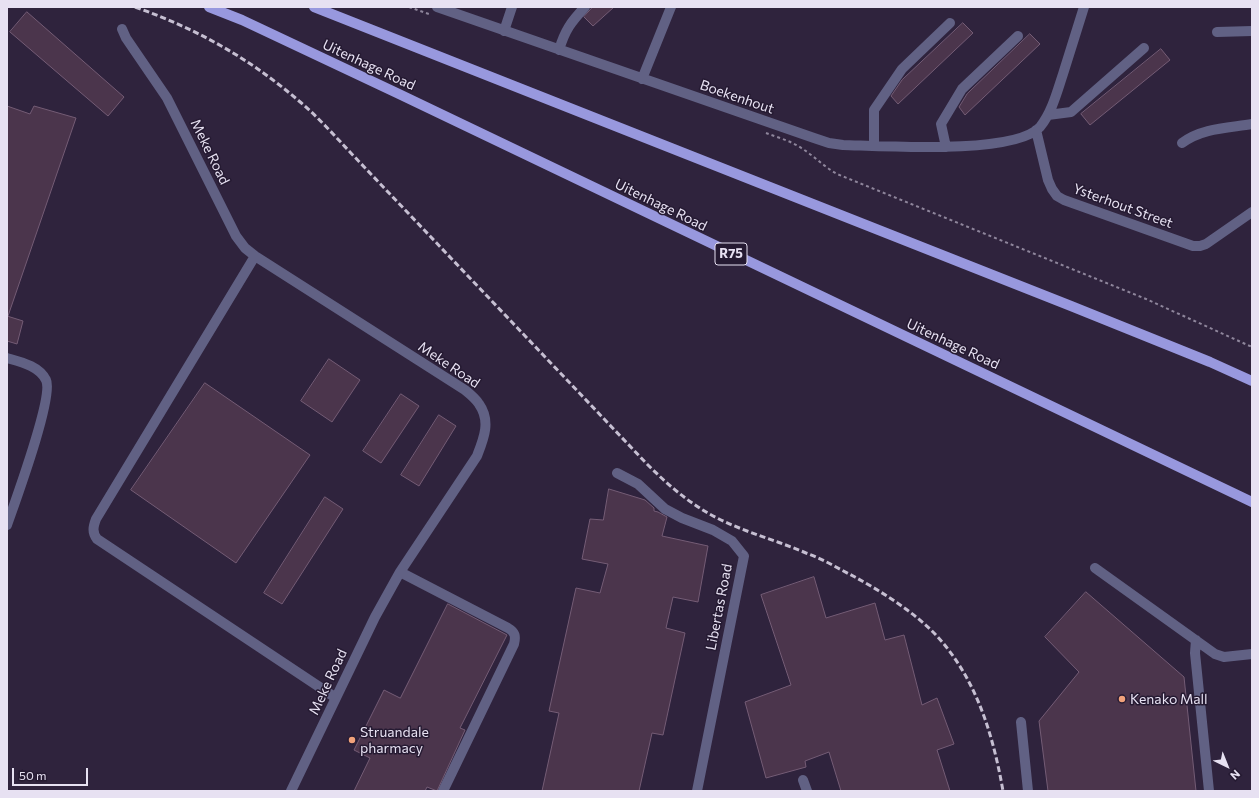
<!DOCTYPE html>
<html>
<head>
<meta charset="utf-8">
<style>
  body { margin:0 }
  #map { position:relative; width:1259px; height:798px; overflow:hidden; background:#2f233d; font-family:Commissioner,sans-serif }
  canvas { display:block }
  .frame { position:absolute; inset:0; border:8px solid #e7e1f2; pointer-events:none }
  .north { position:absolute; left:1207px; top:746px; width:40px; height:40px; -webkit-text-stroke:3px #251a32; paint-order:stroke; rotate:137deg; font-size:11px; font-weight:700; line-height:16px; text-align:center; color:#e7e1f2 }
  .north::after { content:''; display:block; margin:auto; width:14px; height:18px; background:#e7e1f2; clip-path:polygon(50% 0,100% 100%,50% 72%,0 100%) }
  .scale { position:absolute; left:12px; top:768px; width:76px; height:18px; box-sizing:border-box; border:2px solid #e7e1f2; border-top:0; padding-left:5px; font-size:12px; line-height:14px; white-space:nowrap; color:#e7e1f2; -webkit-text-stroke:3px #251a32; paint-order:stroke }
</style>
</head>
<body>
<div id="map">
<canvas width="1259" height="798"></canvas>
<div class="frame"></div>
<div class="north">N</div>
<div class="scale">50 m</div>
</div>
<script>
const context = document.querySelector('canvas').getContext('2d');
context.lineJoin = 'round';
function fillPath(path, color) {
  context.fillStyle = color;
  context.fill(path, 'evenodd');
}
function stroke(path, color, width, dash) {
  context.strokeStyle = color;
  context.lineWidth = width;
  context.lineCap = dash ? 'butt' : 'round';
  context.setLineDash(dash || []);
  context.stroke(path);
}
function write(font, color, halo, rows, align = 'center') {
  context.font = font + ' Commissioner,sans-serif';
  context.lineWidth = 3;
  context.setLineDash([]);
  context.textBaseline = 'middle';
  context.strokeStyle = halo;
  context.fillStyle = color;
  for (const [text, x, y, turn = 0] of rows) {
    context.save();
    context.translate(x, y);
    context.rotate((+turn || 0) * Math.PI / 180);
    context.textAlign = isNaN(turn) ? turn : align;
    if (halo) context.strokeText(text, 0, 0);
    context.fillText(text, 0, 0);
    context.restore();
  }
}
const building = new Path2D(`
  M593,7h21l-21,19 -9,-9z
  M27,12l97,85 -16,19 -98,-84z
  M963,23l10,10 -75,71 -7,-8 11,-16z
  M1030,34l10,10 -75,71 -6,-8 8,-13z
  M1161,49l9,11 -80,65 -9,-11z
  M7,106l23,8 4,-8 42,12 -68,198h-1z
  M7,316l16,5 -6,23 -10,-3z
  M329,359l31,21 -28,42 -31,-21z
  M205,383l105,72 -74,108 -105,-73z
  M401,394l18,12 -38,57 -18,-12z
  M439,415l17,11 -37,60 -18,-11z
  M609,489l36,11 9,8v3l4,1 9,5 -5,19 46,10 -10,56 -25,-5 -7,31 19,5 -22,102 -11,-2 -13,58h-97l17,-78 -10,-2 27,-123 24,5 8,-29 -26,-5 8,-40 13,1z
  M325,497l18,12 -61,95 -18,-11z
  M814,577l12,41 49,-15 10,37 19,-5 18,70 15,-7 17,46 -17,6 13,41h-109l-12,-39 -24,9 1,6 -40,11 -21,-76 46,-17 -30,-90z
  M1086,592l98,85 12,114h-148l-9,-70 40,-49 -34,-35z
  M448,604l59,31 -47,93 5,2 -28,61 -10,-4 -2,4h-71l16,-33 -16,-8 30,-60 16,8z`);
fillPath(building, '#4b354c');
stroke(building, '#745c75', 1);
stroke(new Path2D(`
  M409,7l20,7
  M766,133c10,4 22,7 32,13 14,8 25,20 39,28l309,125 106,48`), '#8e859b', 2, [3, 3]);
stroke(new Path2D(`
  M437,7l377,131 15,5 14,2c39,1 172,10 197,-18 12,-15 17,-35 23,-53 7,-22 14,-45 21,-67
  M122,29l4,9 41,60 69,138 9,12 10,8 210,134c5,4 11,9 14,14 12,17 5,34 -2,52l-77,116 -25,45 -84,174
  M504,31l8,-24
  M1217,32l35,-1
  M559,50c6,-20 12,-28 26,-43
  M642,79l29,-72
  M1048,115l23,-3 73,-64
  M1036,130l12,50 4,9 5,7 7,4 129,46h7l6,-2 46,-32
  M1182,143c20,-15 46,-15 70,-19
  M874,146v-36l28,-41 48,-46
  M946,147l-5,-23 21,-35 56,-53
  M255,256l-159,263c-3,8 -4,13 1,20l239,159
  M7,358c14,4 32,8 39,22 8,16 -31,122 -39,145
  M617,473l21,11 27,25 17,9 31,12 19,11 12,15 -47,235
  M1095,568l120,86 9,3 28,-3
  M400,572l108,56c7,4 8,8 6,16l-71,147
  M1196,640l-1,13 14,138
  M1021,722l7,69
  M803,780l4,11`), '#616184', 10);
stroke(new Path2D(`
  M209,7l33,13 157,74 853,408
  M314,7l757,299 139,56 42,19`), '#9898de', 10);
stroke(new Path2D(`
  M135,7c62,22 114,51 164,94 18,15 34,33 50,50l297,312c23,23 46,43 75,57 27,13 57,21 85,33 17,6 33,16 49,24 27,15 59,35 81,58 40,43 57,99 67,156`), '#c6bfd2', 3, [6, 3]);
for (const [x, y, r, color] of [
  [1122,699,4,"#f1a27b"],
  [352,740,4,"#f1a27b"]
]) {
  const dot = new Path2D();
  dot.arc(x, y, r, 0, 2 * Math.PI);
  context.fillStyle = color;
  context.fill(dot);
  stroke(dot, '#251a32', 1.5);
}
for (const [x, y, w] of [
  [731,254,32]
]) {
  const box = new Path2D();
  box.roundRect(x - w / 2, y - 11, w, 22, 3);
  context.fillStyle = '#251a32';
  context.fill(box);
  stroke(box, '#e7e1f2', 1);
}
write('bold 13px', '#e7e1f2', null, [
  ["R75",731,254]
]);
write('14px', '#e7e1f2', '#251a32', [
  ["Uitenhage Road",369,65,25],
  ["Boekenhout",737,97,19],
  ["Meke Road",210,152,64],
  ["Uitenhage Road",661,205,26],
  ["Ysterhout Street",1123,206,20],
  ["Uitenhage Road",953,344,25],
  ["Meke Road",449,365,34],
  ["Libertas Road",719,607,-79],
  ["Meke Road",328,682,-65]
]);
write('14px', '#e7e1f2', '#251a32', [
  ["Kenako Mall",1130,699],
  ["Struandale",360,732],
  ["pharmacy",360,748]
], 'left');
</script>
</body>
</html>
